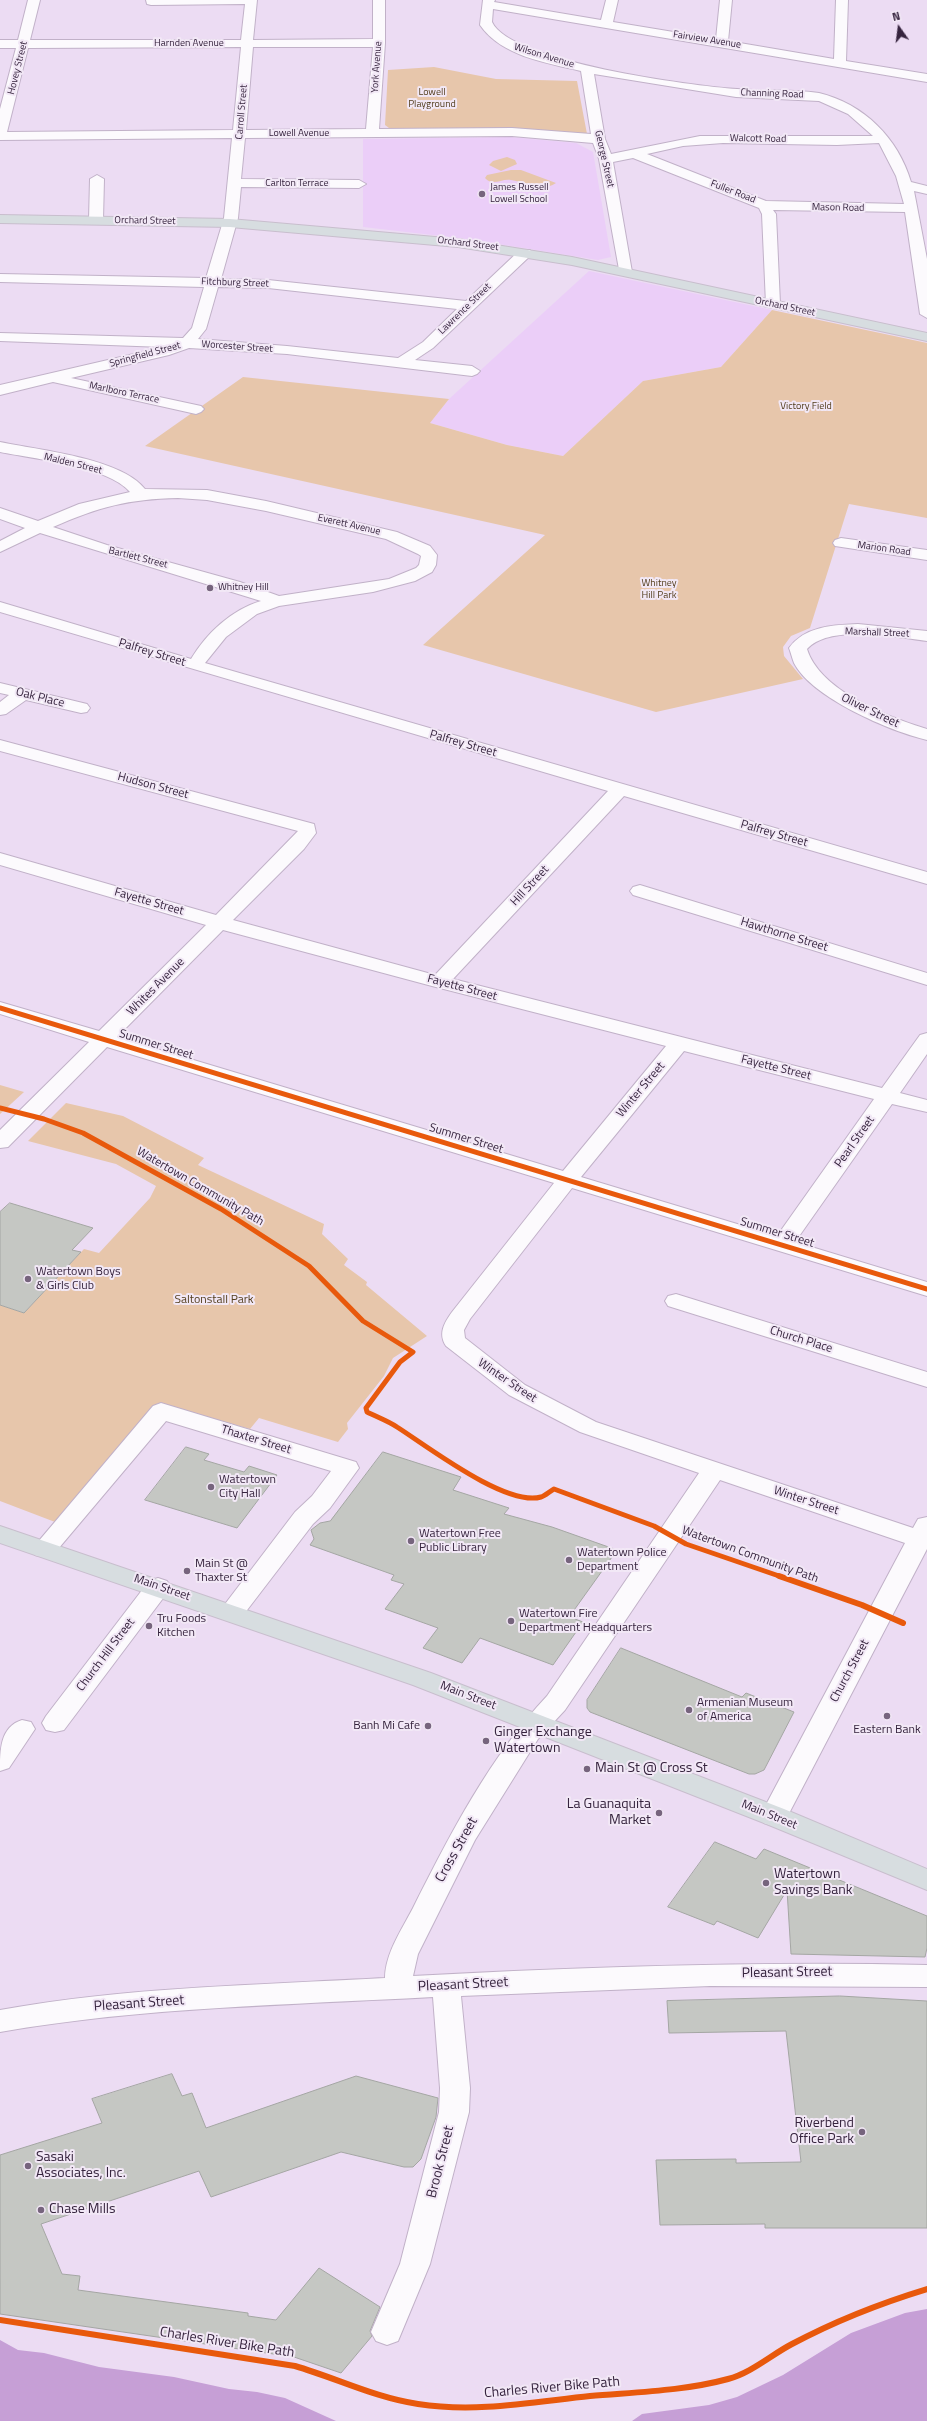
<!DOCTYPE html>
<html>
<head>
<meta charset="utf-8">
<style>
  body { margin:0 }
  #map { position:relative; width:927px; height:2421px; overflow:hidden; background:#ecdcf3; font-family:"Titillium Web",sans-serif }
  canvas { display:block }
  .north { position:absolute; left:879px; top:8px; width:40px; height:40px; -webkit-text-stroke:3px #f2e8f6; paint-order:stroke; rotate:346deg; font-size:11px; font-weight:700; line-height:16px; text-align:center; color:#36243e }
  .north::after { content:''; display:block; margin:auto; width:14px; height:18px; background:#36243e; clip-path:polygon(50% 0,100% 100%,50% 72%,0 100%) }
</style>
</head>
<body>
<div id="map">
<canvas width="927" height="2421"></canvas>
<div class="north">N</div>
</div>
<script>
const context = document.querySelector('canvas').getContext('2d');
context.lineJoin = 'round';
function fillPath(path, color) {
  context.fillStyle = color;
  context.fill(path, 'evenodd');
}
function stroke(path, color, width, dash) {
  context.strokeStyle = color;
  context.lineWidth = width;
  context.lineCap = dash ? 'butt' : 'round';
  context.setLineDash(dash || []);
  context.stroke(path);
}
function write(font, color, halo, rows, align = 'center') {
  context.font = font + ' "Titillium Web",sans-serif';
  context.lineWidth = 4;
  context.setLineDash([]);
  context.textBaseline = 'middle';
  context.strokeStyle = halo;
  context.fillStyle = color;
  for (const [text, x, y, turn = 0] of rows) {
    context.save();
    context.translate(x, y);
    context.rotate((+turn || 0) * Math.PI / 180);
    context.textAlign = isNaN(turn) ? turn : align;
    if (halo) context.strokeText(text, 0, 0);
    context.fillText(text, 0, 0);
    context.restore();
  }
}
fillPath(new Path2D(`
  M510,137l66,6 17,9 18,105 -13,3 -131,-21 -104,-12v-88z
  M589,271l183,39 -51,57 -78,14 -80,75 -56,-11 -77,-22 19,-24z`), '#ebcef8');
fillPath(new Path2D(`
  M434,67l62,12 81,2 10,53 -57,-5 -141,-1 -4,-3 3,-55z
  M507,157l8,3 2,4 -16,7 -12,-6 4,-4z
  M511,170h10l35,13c-15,10 -30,-1 -45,-3 -9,-2 -18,7 -26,-2l2,-3z
  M772,310l155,33v175l-78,-14 -39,124 -19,8 -8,11 1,9 19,23 -147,33 -233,-67 122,-110 -400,-89 98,-69 206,22 -19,24 77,22 56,11 80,-75 78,-14z
  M0,1085l24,7 -24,22z
  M66,1103l57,13 81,42 -6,7 126,59 -2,10 26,25 -4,6 23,17 -1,3 61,51 -34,22 -9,18 -37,47 1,6 -10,13 -79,-24 -9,11 -92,-26 -103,119 -55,-21v-196l24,8 60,-64 15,4 51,-55 6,-12 -40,-22 -88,-23z`), '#e7c6ab');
fillPath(new Path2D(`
  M927,2309v112h-295l10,-7 67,-9 28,-8 46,-22 68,-42 54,-20z
  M0,2340l18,10 26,3 55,14 75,10 55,12 28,3 28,6 51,23h-336z`), '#c69fd6');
const building = new Path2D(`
  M10,1203l83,25 -21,22 9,2 -57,61 -24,-8v-93z
  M186,1447l23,7 -5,6 40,12 5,-6 28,9 -40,53 -92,-28z
  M383,1452l78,25 -8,13 56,18 -5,6 48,13 65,23 -45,63 6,3 -3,3 8,3 -30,43 -73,-27 -18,25 -39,-15 15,-20 -53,-19 19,-25 -13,-4 3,-5 -84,-30 4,-6 -3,-9 9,-7 10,-2z
  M621,1648l121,49 4,-4 48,19 -30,58 -9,4h-6l-159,-62 -3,-4v-8z
  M715,1842l41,17 8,-10 163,67v32l-2,9 -134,-3 -4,-64 -29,48 -41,-17 -3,4 -46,-18z
  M840,1996l87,5v227h-162v-4l-105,1 -4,-65 80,-1v4l65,-1 -15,-131 -117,2 -2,-32z
  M172,2074l10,22 10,-3 14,35 150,-52 82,22 -2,19 -15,42 -8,8h-9l-63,-15 -130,45 -12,-26 -158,53 21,50 18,2 -2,14 170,23v3l28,4 43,-52 61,39 -10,24 2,5 -31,37 -47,-16 -294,-43v-159l102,-32 -10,-24z`);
fillPath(building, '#c5c7c3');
stroke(building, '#a4a6a3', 1);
const minor = new Path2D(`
  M28,0h12l-10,40h211l4,-36 -94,1 -4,-1 -1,-4h111l-4,40 120,-1v-39h12v43l-6,86 133,-1 79,6 -10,-63c-34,-8 -80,-15 -101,-46l3,-25h12l-1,2 107,18 5,-20h12l-5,22 103,17 4,-39h12l-4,41 106,18 2,-59h12l-2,61 81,13v8l-434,-73 -1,13c18,40 201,64 245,67 28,3 55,0 82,4 45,11 79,45 92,89l16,4v8l-13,-3 13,68v59l-7,-4 -15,-102 -132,-2 3,4 4,90 -7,4 -7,-4 -4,-90 -3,-6 -126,-50 -20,4 19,110 -2,3h-10l-21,-116 -6,-16 -81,-7 -267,2 -4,41 118,1 7,4 -7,4 -118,-1 -3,31 -17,61 47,1 198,21 54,-51h10l2,3 -2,3 -97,92 -18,12 57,6 8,5 -3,3 -5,2 -185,-22 -98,-6 -20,7 -98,23 130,28 3,3 -3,3 -5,2 -143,-32 -53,13v-10l164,-38 -164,-6v-8l183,5 9,-10 12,-41 -204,-5v-8l206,4 18,-60 8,-80 -232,2v-31l16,-61h-16v-8h18zM241,47l-8,83 -226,2 21,-84zM253,47h120l-7,82 -120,1zM594,74l142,23 83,4 29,13 25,22h-173l-89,18 -6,-15zM723,143l114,2 42,-2 17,33 8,28 -138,-3 -119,-47 36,-8zM218,287l50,1 189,21 -34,33 -25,16 -111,-12 -89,-7 8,-10z
  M97,175l7,4 -1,41 -7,4 -7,-4 1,-41z
  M0,442c38,8 121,16 145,47l62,1 59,11 131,31 33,14 7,9 -1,10 -4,7 -17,9 -42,11 -94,14 -22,8 -31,23 -21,26 722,209v12l-303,-88 -171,183 429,109 38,-53 7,-2v21l-27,39 27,7v12l-35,-8 -97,138 132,40v14l-355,-108 -102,131 -6,11 1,8 60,47 71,37 317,106 5,-9 9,-2v32l-143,274 -10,3 -10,-3 -4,-7 145,-273 -185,-63 -155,230 -27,29 -63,101 -57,114 -5,22c171,-9 342,-15 514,-11v22l-217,-1 -249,10 9,92 -1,24 -39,152 -32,77 -11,4 -11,-4 -5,-9 29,-68 39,-152 1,-24 -7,-91c-145,8 -290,10 -433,35v-22c127,-23 256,-25 385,-32 0,-24 17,-49 28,-70 37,-74 77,-151 134,-212l152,-223 -119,-41 -71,-37 -63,-49c-8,-12 -2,-23 6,-34l102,-129 -447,-136 -99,100 -8,1v-18l89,-88 -89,-28v-12l99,29 107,-106 -206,-60v-12l216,62 82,-84 -298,-80v-11l314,84 2,9 -12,16 -71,71 202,55 173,-184 -608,-179v-10l191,57c16,-26 40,-49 70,-58l-221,-68 -40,19v-11l25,-13 -25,-9v-11l38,13 41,-17 51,-12c-22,-26 -96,-33 -130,-40zM178,498l29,2 59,11 120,28 32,15 3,2 -2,9 -3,3 -27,11 -110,17 -39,-14 -133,-37 -54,-18c46,-20 75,-28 125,-29zM223,930l209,56 234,60 -103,125 -446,-134zM684,1051l190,48 -97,137 -196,-59z
  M841,538l86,12v10l-92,-14 -2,-3 2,-3z
  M858,624l69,7v10c-31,-4 -97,-17 -120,8 13,42 81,68 120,80v11c-37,-9 -115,-42 -133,-77 -2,-5 -3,-10 -5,-15 16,-22 44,-23 69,-24z
  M0,683l87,21 3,4 -3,4 -6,1 -55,-13 -20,14 -6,1v-13l9,-7 -9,-2z
  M640,885l287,88v12l-294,-90 -3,-4 3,-4z
  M676,1294l251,78v15l-259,-81 -3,-5 3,-5z
  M161,1403l195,59 3,6 -29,40 -17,16 -72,94 -9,3 -9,-3 -4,-6 76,-100 17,-16 19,-25 -165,-50 -113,134 -9,2 -9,-2 -3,-6 121,-143z
  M158,1578l9,3 4,6 -4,6 -103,137 -9,2 -9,-2 -4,-7 4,-7 103,-135z
  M22,1720l9,2 4,7 -26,39 -9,3c0,-21 0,-44 22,-51z`);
const major = new Path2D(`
  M0,215l230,4 228,20 114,18 355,76v8l-355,-76 -114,-18 -228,-20 -230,-4z
  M0,1526l431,147 353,136 143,60v21l-163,-67 -351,-138 -413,-142z`);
stroke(minor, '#c1b1c8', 2);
stroke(major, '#c8becd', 2);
fillPath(minor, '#fcfafd');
fillPath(major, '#d7dde0');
stroke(new Path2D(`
  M0,1008l927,281
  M0,1108l44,11 39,14 138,76 88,57 54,55 50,31 -13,10 -34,46 1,4c10,5 21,9 30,15 30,19 109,80 144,70 4,-1 9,-6 13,-8l100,37 32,18 96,33`), '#e8590c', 5);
stroke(new Path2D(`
  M779,1576l83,29 41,18
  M0,2320l295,46c41,12 81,32 123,38 58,9 115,-2 172,-8 46,-4 94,-5 138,-17 23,-6 43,-24 64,-35 43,-23 89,-41 135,-55`), '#e8590c', 6);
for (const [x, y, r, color] of [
  [482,194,4,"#76647d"],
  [210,588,4,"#76647d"],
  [28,1279,4,"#76647d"],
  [211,1487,4,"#76647d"],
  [411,1541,4,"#76647d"],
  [569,1560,4,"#76647d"],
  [187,1571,4,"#76647d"],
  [511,1621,4,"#76647d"],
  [149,1626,4,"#76647d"],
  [689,1710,4,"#76647d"],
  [887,1716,4,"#76647d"],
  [428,1726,4,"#76647d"],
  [486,1741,4,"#76647d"],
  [587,1769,4,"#76647d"],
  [659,1813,4,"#76647d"],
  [766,1883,4,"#76647d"],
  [862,2132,4,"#76647d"],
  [28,2166,4,"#76647d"],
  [41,2210,4,"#76647d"]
]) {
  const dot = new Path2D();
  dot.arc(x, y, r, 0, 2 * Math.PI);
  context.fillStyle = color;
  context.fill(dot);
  stroke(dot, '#f2e8f6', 1.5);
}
write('10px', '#36243e', '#f2e8f6', [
  ["Fairview Avenue",707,40,9],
  ["Harnden Avenue",189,44],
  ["Wilson Avenue",544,56,17],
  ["York Avenue",377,67,-86],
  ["Hovey Street",18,68,-76],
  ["Channing Road",772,94,2],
  ["Carroll Street",242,112,-85],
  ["Lowell Avenue",299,134],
  ["Walcott Road",758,139,1],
  ["George Street",604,159,77],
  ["Carlton Terrace",297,184],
  ["Fuller Road",733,192,21],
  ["Mason Road",838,208,1],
  ["Orchard Street",145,221,1],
  ["Orchard Street",468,244,7],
  ["Fitchburg Street",235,283,2],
  ["Orchard Street",785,307,12],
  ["Lawrence Street",465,309,-44],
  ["Worcester Street",237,347,4],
  ["Springfield Street",145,355,-15],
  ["Marlboro Terrace",124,393,12],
  ["Malden Street",73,464,14],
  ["Everett Avenue",349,525,13],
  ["Marion Road",884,549,8],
  ["Bartlett Street",138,558,14],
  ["Marshall Street",877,633,2]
]);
write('10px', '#523d1c', '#f2e8f6', [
  ["Lowell",432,93],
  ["Playground",432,105],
  ["Victory Field",806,407],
  ["Whitney",659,584],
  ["Hill Park",659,596]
]);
write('10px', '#36243e', '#f2e8f6', [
  ["James Russell",490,188],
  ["Lowell School",490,200],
  ["Whitney Hill",218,588]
], 'left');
write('12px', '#36243e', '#f2e8f6', [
  ["Palfrey Street",152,653,17],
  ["Oak Place",40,698,14],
  ["Oliver Street",870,711,26],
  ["Palfrey Street",463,744,16],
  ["Hudson Street",153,786,15],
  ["Palfrey Street",774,834,16],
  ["Hill Street",530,886,-47],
  ["Fayette Street",149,902,16],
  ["Hawthorne Street",784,935,17],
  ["Whites Avenue",156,987,-45],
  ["Fayette Street",462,988,15],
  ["Summer Street",156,1045,17],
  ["Fayette Street",776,1068,14],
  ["Winter Street",641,1090,-50],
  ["Summer Street",466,1139,17],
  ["Pearl Street",855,1142,-55],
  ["Watertown Community Path",200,1187,30],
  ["Summer Street",777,1233,17],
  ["Church Place",801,1340,17],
  ["Winter Street",507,1381,34],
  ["Thaxter Street",256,1440,17],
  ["Winter Street",806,1501,18],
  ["Watertown Community Path",750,1555,20],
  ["Main Street",162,1588,19],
  ["Church Hill Street",106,1655,-53],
  ["Church Street",850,1671,-62],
  ["Main Street",468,1696,21],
  ["Main Street",769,1815,22]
]);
write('12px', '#36243e', '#f2e8f6', [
  ["Watertown Boys",36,1272],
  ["& Girls Club",36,1286],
  ["Watertown",219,1480],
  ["City Hall",219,1494],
  ["Watertown Free",419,1534],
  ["Public Library",419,1548],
  ["Watertown Police",577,1553],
  ["Department",577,1567],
  ["Main St @",195,1564],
  ["Thaxter St",195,1578],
  ["Watertown Fire",519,1614],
  ["Department Headquarters",519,1628],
  ["Tru Foods",157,1619],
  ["Kitchen",157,1633],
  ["Armenian Museum",697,1703],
  ["of America",697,1717],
  ["Banh Mi Cafe",420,1726,"right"],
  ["Eastern Bank",887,1730,"center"]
], 'left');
write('12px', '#523d1c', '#f2e8f6', [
  ["Saltonstall Park",214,1300]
]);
write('14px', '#36243e', '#f2e8f6', [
  ["Ginger Exchange",494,1733],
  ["Watertown",494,1749],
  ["Main St @ Cross St",595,1769],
  ["La Guanaquita",651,1805,"right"],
  ["Market",651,1821,"right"],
  ["Watertown",774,1875],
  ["Savings Bank",774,1891],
  ["Riverbend",854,2124,"right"],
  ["Office Park",854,2140,"right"],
  ["Sasaki",36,2158],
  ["Associates, Inc.",36,2174],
  ["Chase Mills",49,2210]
], 'left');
write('14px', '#36243e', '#f2e8f6', [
  ["Cross Street",457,1850,-61],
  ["Pleasant Street",787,1973,-1],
  ["Pleasant Street",463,1985,-3],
  ["Pleasant Street",139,2004,-4],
  ["Brook Street",441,2162,-76],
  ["Charles River Bike Path",227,2343,9],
  ["Charles River Bike Path",552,2388,-5]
]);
</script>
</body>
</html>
